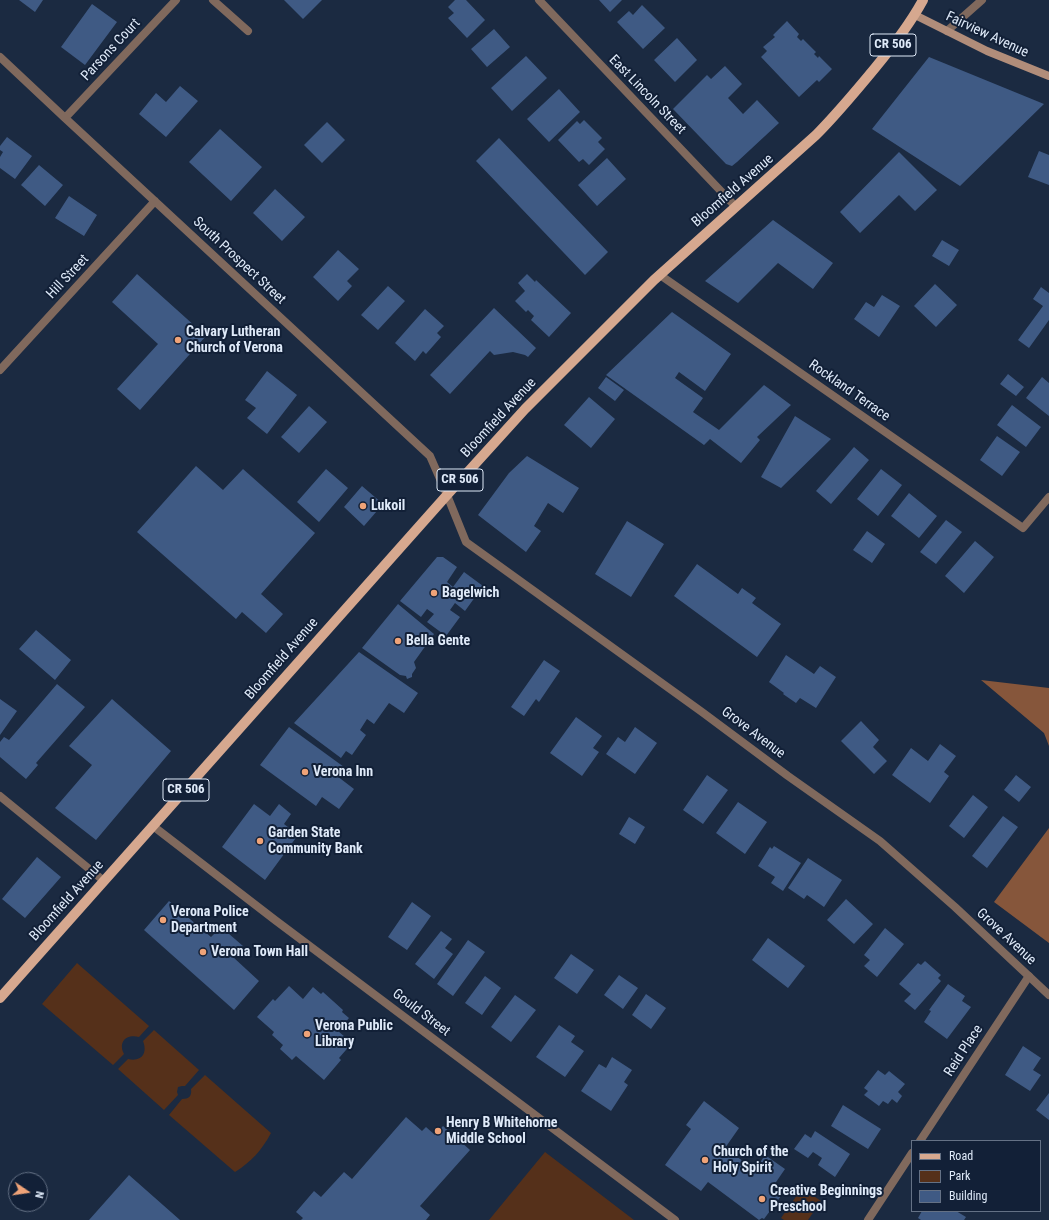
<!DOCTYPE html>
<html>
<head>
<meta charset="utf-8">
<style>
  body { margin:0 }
  #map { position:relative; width:1049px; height:1220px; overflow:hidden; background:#1b2a41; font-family:"Roboto Condensed",sans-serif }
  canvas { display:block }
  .legend { position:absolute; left:911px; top:1140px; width:130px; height:72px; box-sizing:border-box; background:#122037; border:1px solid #647185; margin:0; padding:5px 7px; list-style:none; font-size:12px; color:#dfeaf9 }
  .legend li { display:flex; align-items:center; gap:8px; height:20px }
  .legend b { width:20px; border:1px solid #647185 }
  .north { position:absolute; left:8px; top:1172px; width:40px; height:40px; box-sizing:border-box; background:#122037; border:1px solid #647185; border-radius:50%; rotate:103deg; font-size:11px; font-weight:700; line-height:16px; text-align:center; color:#dfeaf9 }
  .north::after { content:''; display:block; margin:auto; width:14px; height:18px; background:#efa378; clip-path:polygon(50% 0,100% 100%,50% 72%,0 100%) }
</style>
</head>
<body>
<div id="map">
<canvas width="1049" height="1220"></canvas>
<ul class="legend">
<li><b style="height:5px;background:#d6a88f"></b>Road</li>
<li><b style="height:11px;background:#55301a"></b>Park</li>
<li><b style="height:11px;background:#3f5a84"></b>Building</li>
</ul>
<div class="north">N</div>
</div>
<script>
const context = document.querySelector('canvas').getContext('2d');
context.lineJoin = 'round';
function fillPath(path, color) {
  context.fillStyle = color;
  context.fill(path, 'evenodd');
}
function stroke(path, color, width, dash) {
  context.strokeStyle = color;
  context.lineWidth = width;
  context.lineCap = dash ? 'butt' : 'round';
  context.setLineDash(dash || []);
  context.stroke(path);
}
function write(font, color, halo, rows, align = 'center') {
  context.font = font + ' "Roboto Condensed",sans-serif';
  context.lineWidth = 4;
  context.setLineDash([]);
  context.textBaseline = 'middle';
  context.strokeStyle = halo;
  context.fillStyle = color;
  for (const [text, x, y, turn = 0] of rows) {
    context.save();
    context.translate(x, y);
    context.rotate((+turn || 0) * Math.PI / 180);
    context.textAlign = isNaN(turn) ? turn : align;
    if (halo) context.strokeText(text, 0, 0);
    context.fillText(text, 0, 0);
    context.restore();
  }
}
fillPath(new Path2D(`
  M77,963l72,63 -10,11c-13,-3 -21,5 -15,17l-11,11 -71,-61z
  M154,1030l45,40 -14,16h-3l-4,1 -1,5 1,3 -14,15 -46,-41 10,-10c13,3 20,-5 15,-18z
  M205,1075l66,58c-9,17 -20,29 -36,39l-66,-57 13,-16c7,0 10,-3 9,-10z
  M545,1152l89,68h-145z
  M802,1188l19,13 -13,19h-24l-3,-2z`), '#55301a');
fillPath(new Path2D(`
  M981,680l68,8v58l-5,-13z
  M1049,828v115l-55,-41z`), '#86563b');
fillPath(new Path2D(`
  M19,0h24l-8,12z
  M284,0h38l-19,19z
  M455,0h11l19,20 -18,18 -19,-20 6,-5 -6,-6z
  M599,0h23l-12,12z
  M92,4l25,18 -32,43 -24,-18z
  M642,5l23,23 -22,21 -26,-27 12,-11 4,4z
  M787,21l12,13 -2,3 4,4 2,-2 13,13 -2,2 4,4 1,-2 13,13 -13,13 -2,-2 -18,17 -38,-40 6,-6 -4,-4 12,-10 -2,-2z
  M494,29l16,18 -23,20 -16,-18z
  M677,38l20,22 -22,22 -21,-22z
  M526,56l21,22 -35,33 -21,-23z
  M929,57l115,47 -84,82 -88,-57z
  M725,66l17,18 -14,14 15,16 14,-14 22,23 -42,39 -5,4 -6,-2 -53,-55 34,-34 4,4z
  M180,86l18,15 -32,36 -27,-23 17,-21 10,9z
  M559,89l21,23 -31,30 -22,-23z
  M584,120l18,18 -4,4 7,7 -16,16 -6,-6 -4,3 -21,-22 19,-19 3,3z
  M327,122l18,18 -23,23 -18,-18z
  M220,129l42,38 -31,34 -42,-39z
  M7,137l25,19 -17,23 -15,-11v-11l3,-5 -3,-2v-4z
  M499,138l109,114 -23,23 -109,-114z
  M1039,151l10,4v30l-21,-8z
  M899,152l38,38 -22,21 -16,-16 -39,38 -20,-21z
  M607,158l19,21 -29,27 -19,-21z
  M39,165l24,20 -18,21 -24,-21z
  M275,189l30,28 -23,24 -29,-28z
  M69,196l28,19 -13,21 -29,-18z
  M773,220l60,43 -20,26 -35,-26 -40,40 -33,-22z
  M942,240l17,10 -10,16 -17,-10z
  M338,250l21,19 -12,12 5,5 -14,15 -25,-24z
  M137,274l69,62 -66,74 -23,-21 41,-45 -46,-42z
  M527,274l8,8 1,-2 35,33 -22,24 -18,-17 3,-4 -6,-6 -2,2 -11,-11 10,-10 -7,-8z
  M935,284l22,21 -21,22 -22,-21z
  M388,286l17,15 -27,29 -17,-15z
  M1041,287l8,6v27l-20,28 -11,-8 25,-34 -10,-7z
  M882,295l18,11 -21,31 -25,-18 12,-17 8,5z
  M494,308l42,40 -8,9 -3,-2 -12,-3 -19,3 -4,-4 -40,43 -20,-19z
  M425,309l19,17 -7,7 4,4 -15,17 -3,-3 -8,10 -20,-18z
  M672,312l59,42 -26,37 -26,-19 -4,6 28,20 -10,14 26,18 45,-45 27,20 -34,32 3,3 -19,23 -31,-24 -6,6 -98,-70z
  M267,371l30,24 -30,39 -20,-16 9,-10 -11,-8z
  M1008,374l16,13 -8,9 -16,-12z
  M606,377l18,13 -9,11 -17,-13z
  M1042,377l7,6v33l-23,-18z
  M589,397l26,22 -24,29 -27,-23z
  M1012,405l29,22 -15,20 -29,-22z
  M309,406l18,16 -28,31 -18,-16z
  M795,416l36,23 -50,49 -20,-11z
  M997,436l23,16 -18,24 -22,-16z
  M854,447l15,13 -38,44 -15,-13z
  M527,456l52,32 -16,25 -15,-10 -14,23 7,5 -15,21 -48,-37 31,-42z
  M196,466l27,24 20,-21 72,64 -54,61 22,20 -17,19 -24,-21 -6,7 -99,-87z
  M326,469l22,19 -29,34 -22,-20z
  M881,469l21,16 -24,31 -21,-17z
  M362,486l21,18 -19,22 -20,-19z
  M909,493l28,23 -18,22 -28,-22z
  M946,520l16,12 -26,32 -16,-12z
  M627,521l37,23 -33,53 -36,-23z
  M867,531l18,13 -13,19 -19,-13z
  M975,541l19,16 -30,36 -19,-17z
  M437,557h6l14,10 -10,15 6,5 11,-15 19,14 -18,25 -10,-8 -5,7 10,7 -14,19 -19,-14 7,-8 -7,-5 -6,8 -21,-16z
  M697,564l41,30 4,-6 14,10 -4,5 29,21 -24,33 -83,-61z
  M398,604l36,30 -20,28 2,6 -4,6v3l-5,2 -1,-3 -6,-1 -38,-27z
  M36,630l35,30 -16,20 -36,-31z
  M359,652l59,41 -14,20 -15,-10 -15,21 -7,-5 -7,11 6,5 -14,20 -6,-4 -5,7 -47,-35z
  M786,655l28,19 6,-8 16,11 -20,31 -16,-10 -4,5 -13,-9 1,-1 -15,-11z
  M544,660l16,11 -21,31 -3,-3 -12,17 -13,-9z
  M57,684l28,23 -49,56 2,2 -12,14 -26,-22v-15l4,-5 5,3z
  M0,699l17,12 -17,24z
  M112,699l59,52 -75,89 -41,-32 37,-43 -23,-19z
  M576,717l26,19 -9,12 6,4 -17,24 -32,-23z
  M861,721l18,19 -6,7 14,14 -13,13 -33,-33z
  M289,727l55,40 -7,9 17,13 -15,20 -17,-12 -6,9 -56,-41z
  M635,727l22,16 -22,31 -29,-20 12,-17 7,5z
  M940,744l16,12 -12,16 5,4 -19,27 -38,-28 19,-27 17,13z
  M707,775l21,15 -25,34 -20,-14z
  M1016,775l15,12 -12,15 -15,-12z
  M973,795l15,12 -24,31 -15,-12z
  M738,802l29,20 -22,32 -29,-21z
  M254,804l16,12 9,-12 12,10 -7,10 14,11 -33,45 -43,-33z
  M1003,816l15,11 -31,41 -15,-12z
  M629,817l16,10 -10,17 -16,-10z
  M774,846l27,17 -18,28 -12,-8 4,-6 -17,-11 12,-19 2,2z
  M37,857l24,20 -36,41 -23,-19z
  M808,858l34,22 -18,27 -17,-12 -3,4 -16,-11z
  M846,899l27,25 -19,20 -27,-24z
  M169,901l42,36 10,-10 22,19 -10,11 26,24 -25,29 -90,-80z
  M412,902l19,14 -24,34 -19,-13z
  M885,928l19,16 -27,33 -13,-11 6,-6 -6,-5z
  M441,931l11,8 -7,9 8,6 -19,25 -19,-15z
  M768,938l37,28 -17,22 -36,-28z
  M468,940l17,12 -32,44 -16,-12z
  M571,954l23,16 -17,24 -23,-16z
  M925,961l16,14 -3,3 3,3 -26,29 -11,-9 7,-7 -12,-10 19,-21 3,2z
  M619,975l19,13 -15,21 -19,-14z
  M485,976l16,12 -19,27 -17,-12z
  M948,984l17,12 -3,5 9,6 -24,32 -23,-17 7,-11 -2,-1z
  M289,986l14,13 10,-12 8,7 2,-2 20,18 -1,2 7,6 -11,13 14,12 -13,15 2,2 -17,20 -28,-24 -4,4 -12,-11 3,-4 -11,-10 2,-3 -17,-15 16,-18 2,2z
  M646,994l20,14 -15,21 -19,-14z
  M515,995l21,15 -25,32 -20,-15z
  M559,1025l16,11 -4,6 13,9 -19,26 -29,-20z
  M1023,1046l18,12 -8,12 8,5 -11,16 -25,-16z
  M612,1057l20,13 -8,12 4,3 -17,26 -30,-20 18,-27 7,4z
  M878,1070l7,5 4,-4 16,13 -7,8 4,4 -5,7 -5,-4 -4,5 -5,-3 -4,5 -15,-11 4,-4 -4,-3z
  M1049,1093v27l-13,-10z
  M704,1101l35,27 -14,20 30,22 10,-15 20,14 -11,16 10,7 -20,27 -2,-1 -3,2 -51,-38 -7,9 -36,-26 26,-36 -5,-4z
  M843,1105l38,24 -13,20 -37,-23z
  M406,1117l16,14 4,-4 9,8 8,-9 27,24 -50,56 10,9 -4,5h-125l2,-2 -7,-6 18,-21 7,6 23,-25 8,7z
  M815,1131l35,23 -15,23 -17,-12 4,-7 -9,-6 -5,6 -14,-9 11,-15 6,4z
  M129,1175l51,45h-91z
  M922,1211h34l10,6 -2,3h-43l-3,-2z`), '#3f5a84');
stroke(new Path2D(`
  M213,0l35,31
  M539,0l197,207
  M947,31l35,-31
  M0,57l65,61 365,338 17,39
  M65,118l111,-118
  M660,275l363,253 26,-31
  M0,370l155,-169
  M0,796l104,85
  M153,826l122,94 400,300
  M920,1141l109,-165
  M868,1220l44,-67`), '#80695d', 8);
stroke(new Path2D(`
  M447,495l19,47 236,170 86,64 92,65 75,66 94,88`), '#80695d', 8);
stroke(new Path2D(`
  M915,15l72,36 62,25`), '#b18d7a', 8);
stroke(new Path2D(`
  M0,998l447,-503 78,-86 129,-129 162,-145c21,-21 40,-44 59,-67 18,-22 35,-44 48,-68`), '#d6a88f', 10);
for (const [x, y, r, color] of [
  [178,340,4,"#efa378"],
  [363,506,4,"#efa378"],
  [434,593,4,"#efa378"],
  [398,641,4,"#efa378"],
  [305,772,4,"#efa378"],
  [260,841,4,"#efa378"],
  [163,920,4,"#efa378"],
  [203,952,4,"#efa378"],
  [307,1034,4,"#efa378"],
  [438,1131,4,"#efa378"],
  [705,1160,4,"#efa378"],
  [762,1199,4,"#efa378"]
]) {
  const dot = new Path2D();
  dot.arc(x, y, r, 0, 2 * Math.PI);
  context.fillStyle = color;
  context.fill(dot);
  stroke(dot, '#122037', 1.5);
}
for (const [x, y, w] of [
  [893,45,46],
  [460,480,46],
  [186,790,46]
]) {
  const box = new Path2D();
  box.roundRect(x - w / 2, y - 11, w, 22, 3);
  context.fillStyle = '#122037';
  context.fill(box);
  stroke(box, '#dfeaf9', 1);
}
write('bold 13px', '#dfeaf9', null, [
  ["CR 506",893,45],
  ["CR 506",460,480],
  ["CR 506",186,790]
]);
write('14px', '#dfeaf9', '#122037', [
  ["Fairview Avenue",987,35,25],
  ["Parsons Court",111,50,-47],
  ["East Lincoln Street",647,95,46],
  ["Bloomfield Avenue",733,191,-41],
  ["South Prospect Street",239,261,43],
  ["Hill Street",68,277,-47],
  ["Rockland Terrace",849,391,35],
  ["Bloomfield Avenue",499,418,-47],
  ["Bloomfield Avenue",282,659,-49],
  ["Grove Avenue",753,733,37],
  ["Bloomfield Avenue",67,901,-48],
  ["Grove Avenue",1006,937,43],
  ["Gould Street",421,1013,37],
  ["Reid Place",964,1051,-57]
]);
write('bold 14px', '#dfeaf9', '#122037', [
  ["Calvary Lutheran",186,332],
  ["Church of Verona",186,348],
  ["Lukoil",371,506],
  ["Bagelwich",442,593],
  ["Bella Gente",406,641],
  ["Verona Inn",313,772],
  ["Garden State",268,833],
  ["Community Bank",268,849],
  ["Verona Police",171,912],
  ["Department",171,928],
  ["Verona Town Hall",211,952],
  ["Verona Public",315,1026],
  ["Library",315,1042],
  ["Henry B Whitehorne",446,1123],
  ["Middle School",446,1139],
  ["Church of the",713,1152],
  ["Holy Spirit",713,1168],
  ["Creative Beginnings",770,1191],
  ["Preschool",770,1207]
], 'left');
</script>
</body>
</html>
